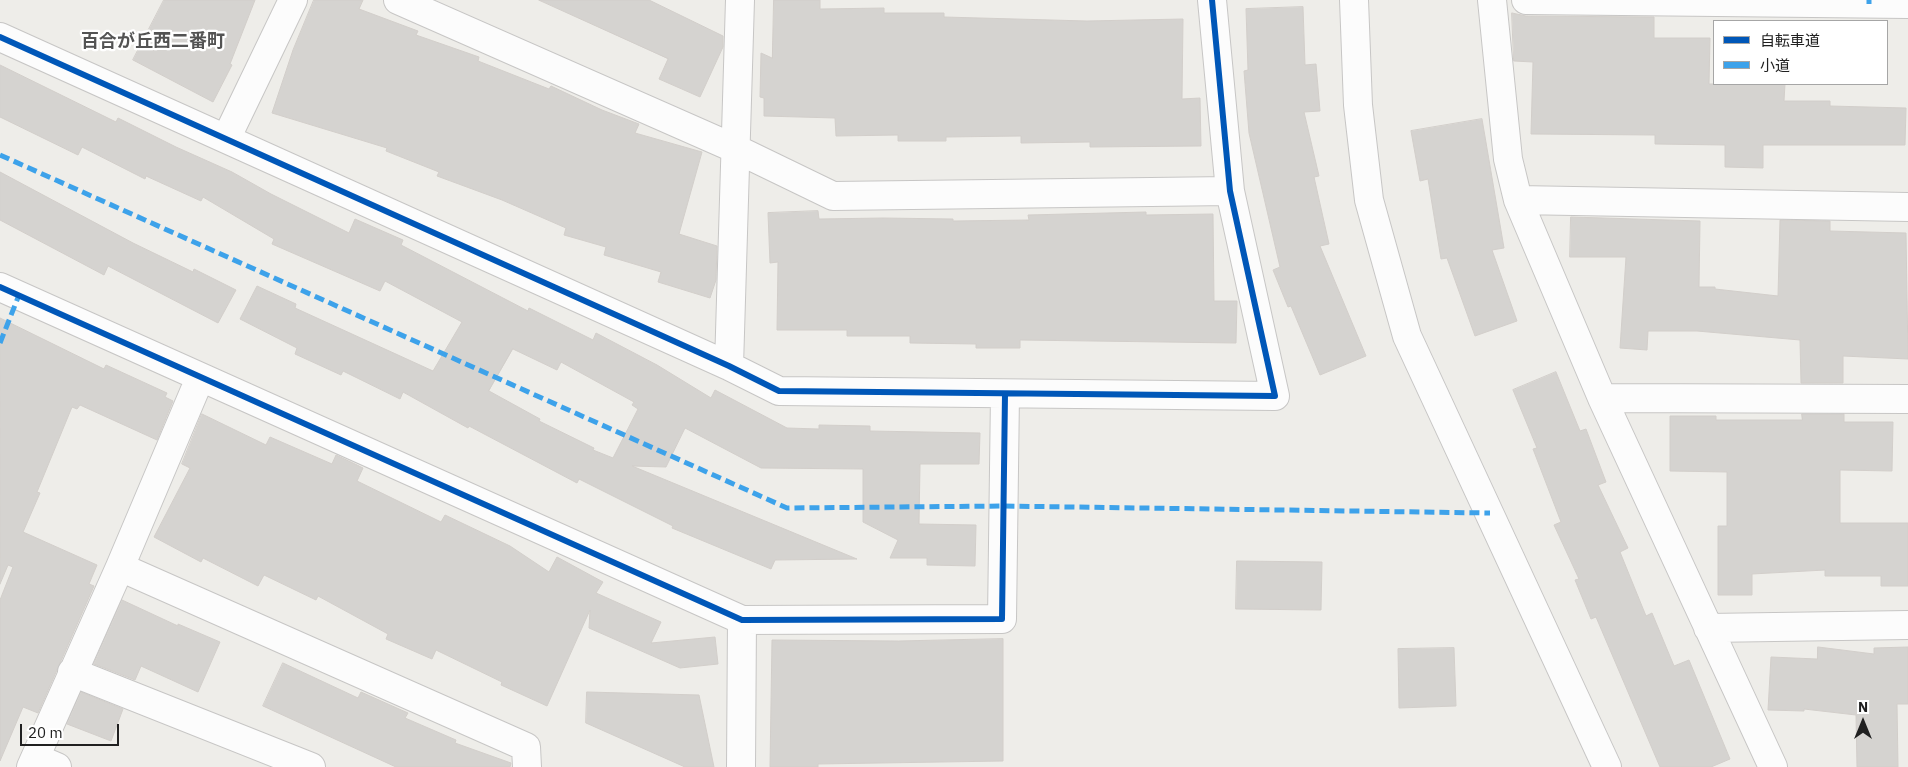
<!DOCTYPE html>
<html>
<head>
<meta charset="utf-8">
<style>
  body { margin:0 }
  #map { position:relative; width:1908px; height:767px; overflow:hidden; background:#eeede9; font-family:"IBM Plex Sans","Noto Sans JP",sans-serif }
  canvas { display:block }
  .legend { position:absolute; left:1713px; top:20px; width:175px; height:65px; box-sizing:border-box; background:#fff; border:1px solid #a6a6a6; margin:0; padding:6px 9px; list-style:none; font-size:15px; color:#202020 }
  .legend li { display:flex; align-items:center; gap:10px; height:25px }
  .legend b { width:25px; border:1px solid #a6a6a6 }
  .north { position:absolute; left:1838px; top:697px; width:50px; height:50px; -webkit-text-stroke:4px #fff; paint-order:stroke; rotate:0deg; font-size:14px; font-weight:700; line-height:20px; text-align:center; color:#202020 }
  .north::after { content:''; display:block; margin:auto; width:18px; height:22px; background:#202020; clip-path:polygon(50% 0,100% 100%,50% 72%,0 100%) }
  .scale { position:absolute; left:20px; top:724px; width:99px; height:22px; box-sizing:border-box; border:2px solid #202020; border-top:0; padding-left:6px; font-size:15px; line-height:18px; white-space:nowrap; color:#202020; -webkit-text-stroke:4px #fff; paint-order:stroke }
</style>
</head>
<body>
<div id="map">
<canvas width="1908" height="767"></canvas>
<ul class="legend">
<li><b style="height:6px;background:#0057b8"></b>自転車道</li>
<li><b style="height:6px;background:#3da2ea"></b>小道</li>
</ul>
<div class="north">N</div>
<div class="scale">20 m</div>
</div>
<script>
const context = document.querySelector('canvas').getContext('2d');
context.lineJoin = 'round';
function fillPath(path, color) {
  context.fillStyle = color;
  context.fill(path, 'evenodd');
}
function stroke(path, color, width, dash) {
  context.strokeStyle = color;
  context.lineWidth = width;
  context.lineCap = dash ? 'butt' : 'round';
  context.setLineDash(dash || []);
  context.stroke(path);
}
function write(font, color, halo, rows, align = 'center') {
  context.font = font + ' "IBM Plex Sans","Noto Sans JP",sans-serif';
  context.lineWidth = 4.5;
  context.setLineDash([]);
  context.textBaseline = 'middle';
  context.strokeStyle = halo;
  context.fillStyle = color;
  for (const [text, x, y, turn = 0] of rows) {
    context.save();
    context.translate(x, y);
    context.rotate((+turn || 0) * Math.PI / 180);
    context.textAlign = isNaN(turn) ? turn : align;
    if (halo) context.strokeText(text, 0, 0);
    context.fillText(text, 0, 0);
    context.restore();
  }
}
const building = new Path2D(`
  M164,0h91l-25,64 2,1 -19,37 -80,-42z
  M314,0h49l-4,9 59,22 -2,4 63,22 -1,4 71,28 2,-3 51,24 37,14 -4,9 67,19 -23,82 38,12 -1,34 -6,18 -52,-16 3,-10 -57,-17 2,-8 -42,-12 2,-7 -64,-28 -65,-24 2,-4 -53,-21 1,-3 -115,-35 21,-63z
  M539,0h110l74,36v11l-23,50 -41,-18 9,-20z
  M774,0h46v9l64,-1v5h60v4l143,4 96,-2 -1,80 18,-1 1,48 -111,1v-5l-69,1v-7l-75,1v4h-48v-6l-62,1 -1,-18 -71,-2v-18l-4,-1 1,-44 11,5z
  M1303,7l2,58 11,-1 4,47 -16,1 15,64 -5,1 15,67 -9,2 46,110 -46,19 -29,-69 -3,1 -15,-37 7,-3 -31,-134 -5,-62 4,-1 -2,-61z
  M1512,13l14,3 128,1v21h56l-1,46h76l-1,17h46v5l76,2 -1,37h-142v23l-38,-1v-22l-70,-1v-9l-124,-1 2,-72 -19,-1z
  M0,65l116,57 2,-4 58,29 56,25 39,22 78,39 6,-14 48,21 -2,5 127,66 1,-3 64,32 3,-7 61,32 54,33 4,-8 72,38 32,1v-4l51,1v5l110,2 -1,31h-59l-1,60 57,1 -1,41 -48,-1v-7h-37l8,-18 -35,-18v-53l-102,-1 -76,-40 -19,39 -34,-1 225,93 -82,1 -4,9 -99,-41 1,-2 -94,-47 -2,4 -108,-57 -1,2 -65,-36 -3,7 -57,-28 -2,4 -46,-21 2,-6 -57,-29 17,-33 39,18 -1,4 138,63 29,-49 -77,-41 -5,10 -108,-47 2,-5 -71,-42 -2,4 -55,-25 -1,3 -63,-32 -4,8 -78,-38zM513,349l44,21 4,-8 73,40 -2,3 6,4 -25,49 -20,-8 1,-2 -55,-27 1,-2 -51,-28z
  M1482,119l22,129 -12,2 25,71 -42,15 -28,-78 -6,1 -13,-80 -8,2 -9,-50z
  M0,172l133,71 60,29 1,-3 42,21 -18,33 -110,-57 -4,9 -104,-55z
  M818,211l1,8 64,-1 70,1v2l76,-1 -1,-5 118,-3v3l67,-1 1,87h23l-1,42 -216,-3v8h-44v-4l-66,-1v-7h-63v-6h-70l1,-68 -8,1 -2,-50z
  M1571,217l129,4 -1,66h16v2l63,7 2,-76 50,1v10l76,2 2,126 -65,-3v27h-42l-1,-43 -103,-9h-49l-1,19 -27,-2 6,-91h-56z
  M0,318l104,51 2,-4 61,28 -2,4 8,4 -16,39 -77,-35 -3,4 -5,-2 -35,85 3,1 -17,39 74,33 -8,19 5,2 -56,127 -15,-6 -23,54v-161l13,-33 -5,-2 -8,19z
  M1556,372l24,59 6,-2 20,53 -8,3 30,63 -8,4 26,64 6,-3 22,53 15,-6 41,99 -19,8h-51l-64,-150 -5,2 -16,-39 4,-1 -25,-54 7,-3 -28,-73 4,-1 -24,-58z
  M202,414l64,31 4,-8 62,27 4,-9 19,9 8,4 -6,13 84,41 4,-7 65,31 39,26 8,-15 46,25 -7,11 65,29 -10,21 64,-6 3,27 -38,4 -91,-40 1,-18 -43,96 -46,-21 1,-3 -66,-32 -4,9 -46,-20 2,-5 -70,-38 -2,4 -52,-25 -6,11 -55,-28 -2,4 -47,-25 36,-69 -8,-4z
  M1802,414h42v8h49l-1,49 -52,-1v53h68v63h-27v-10h-56v-6l-73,4v21h-34v-69h9v-54l-57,-1v-55h46v4h86z
  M1237,561l85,1 -1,48 -85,-1z
  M122,600l56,26v-2l42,18 -22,50 -57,-26 -6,14 -41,-16z
  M1003,639v122l-185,3v3h-48l2,-127 126,1z
  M1818,647l56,7v-6l34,-1v57h-11l1,63h-41l-1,-52 -52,-6v2l-36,-1 3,-53 46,2z
  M1454,648l2,58 -57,2 -1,-59z
  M283,663l75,35 3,-6 47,21 -3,5 51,22 -1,3 56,20 -1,4h-114l-133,-61z
  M81,692l42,17 -12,32 -44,-17z
  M587,692l112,3 15,72h-29l-99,-44z`);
fillPath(building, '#d5d3d0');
stroke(building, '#d2ceca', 1);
const minor = new Path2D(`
  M398,0l338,149 97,47 397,-5
  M1492,0l16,159 10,41 84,198 171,369
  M1526,0l382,4
  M0,37l729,329 50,25 496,5 -45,-205 -18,-191
  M226,139l67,-139
  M1518,200l390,7
  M0,287l742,333 260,-1 3,-225
  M729,366l11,-366
  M1602,398l306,1
  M120,567l406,180 1,20
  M1708,628l200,-3
  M72,672l239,95
  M36,758l21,9
  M31,767l89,-200 80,-189
  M741,767l1,-147`);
const tertiary = new Path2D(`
  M1354,0l4,105 11,95 38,136 200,431`);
stroke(minor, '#c7c6c5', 30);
stroke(tertiary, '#c7c6c5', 30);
stroke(minor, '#fcfcfc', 28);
stroke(tertiary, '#fcfcfc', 28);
stroke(new Path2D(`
  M1869,0v4
  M0,155l787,353 216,-2 487,7
  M0,343l19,-48`), '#3da2ea', 5, [10, 5]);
stroke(new Path2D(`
  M0,37l729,329 50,25 496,5 -45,-205 -18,-191
  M0,287l742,333 260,-1 3,-225`), '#0057b8', 6);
write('bold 18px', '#535353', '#fff', [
  ["百合が丘西二番町",153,42]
]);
</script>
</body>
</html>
